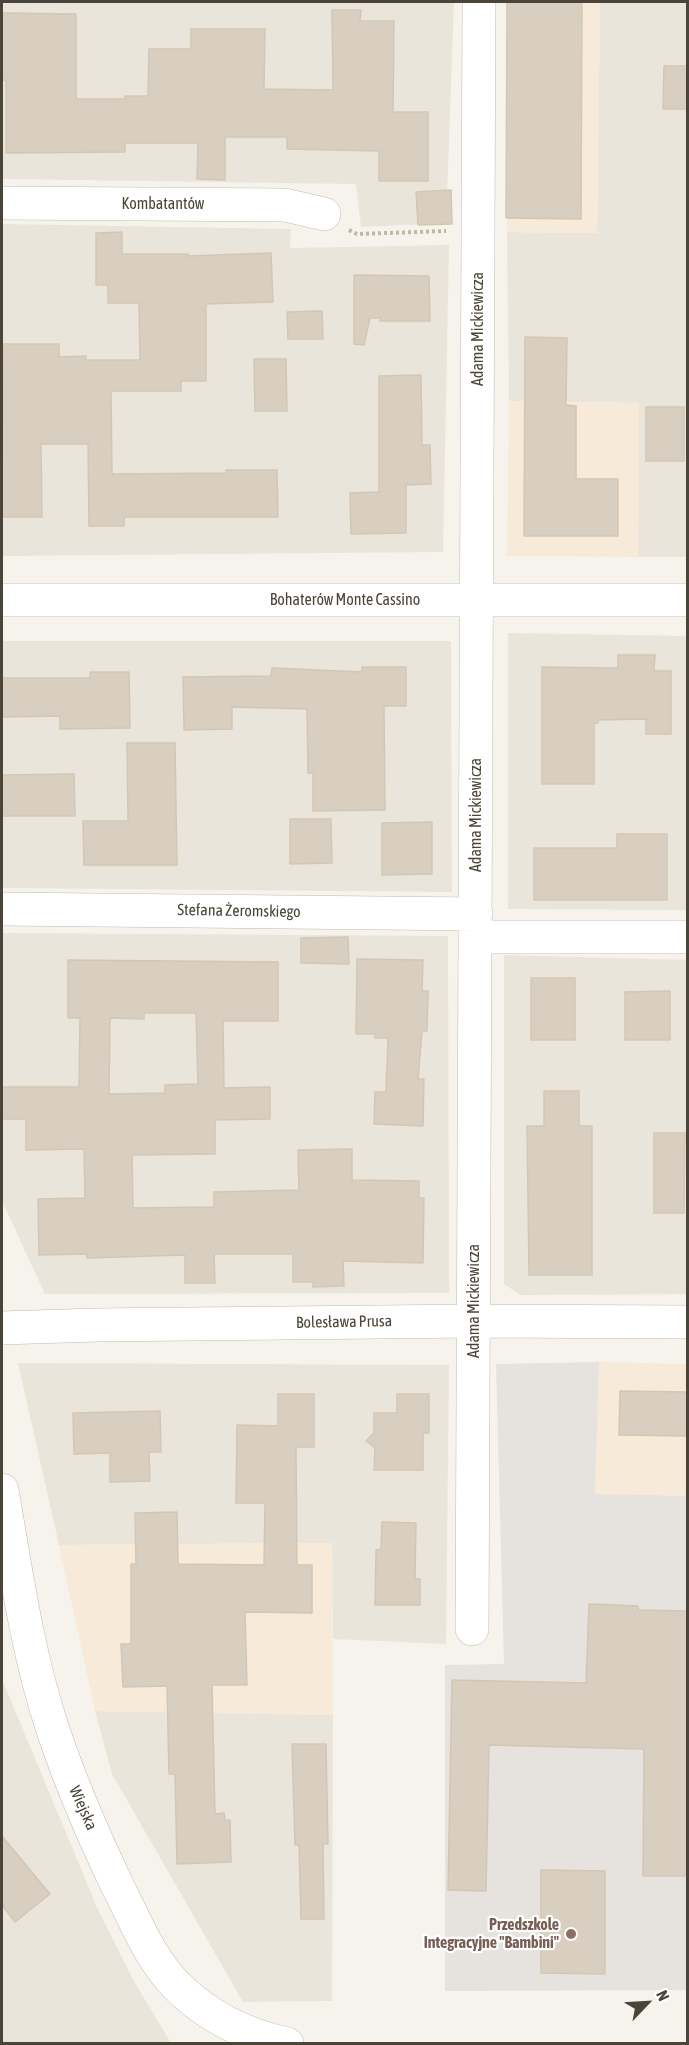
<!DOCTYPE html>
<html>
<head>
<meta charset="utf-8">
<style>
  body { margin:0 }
  #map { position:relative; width:689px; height:2045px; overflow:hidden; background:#f6f3ec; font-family:"Asap Condensed",sans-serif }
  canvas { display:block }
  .frame { position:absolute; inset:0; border:3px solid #4b4439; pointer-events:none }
  .north { position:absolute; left:617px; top:1973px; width:60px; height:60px; -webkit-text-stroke:4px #fff; paint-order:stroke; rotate:65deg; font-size:16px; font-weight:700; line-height:24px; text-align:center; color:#4b4439 }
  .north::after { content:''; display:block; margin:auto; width:21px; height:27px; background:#4b4439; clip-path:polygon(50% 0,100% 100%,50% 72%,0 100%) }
</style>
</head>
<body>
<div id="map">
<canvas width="689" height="2045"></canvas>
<div class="frame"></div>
<div class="north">N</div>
</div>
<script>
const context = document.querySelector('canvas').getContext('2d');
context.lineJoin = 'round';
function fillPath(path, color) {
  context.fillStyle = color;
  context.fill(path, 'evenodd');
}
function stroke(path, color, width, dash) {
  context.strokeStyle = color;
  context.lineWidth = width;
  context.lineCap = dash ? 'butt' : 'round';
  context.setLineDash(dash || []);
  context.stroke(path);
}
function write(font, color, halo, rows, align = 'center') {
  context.font = font + ' "Asap Condensed",sans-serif';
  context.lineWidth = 4.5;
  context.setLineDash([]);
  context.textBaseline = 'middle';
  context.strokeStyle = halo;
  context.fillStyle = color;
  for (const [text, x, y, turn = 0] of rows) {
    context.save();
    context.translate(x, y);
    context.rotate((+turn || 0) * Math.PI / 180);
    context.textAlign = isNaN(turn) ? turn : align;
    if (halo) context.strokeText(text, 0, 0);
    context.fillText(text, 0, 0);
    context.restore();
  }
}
fillPath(new Path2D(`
  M2,2h452l-8,221 -85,4 -5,-43 -354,-5z
  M600,2h87v555h-49l1,-154 -130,-2 -2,-169 90,1z
  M2,224l289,5 -1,19 159,-3 -6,307 -441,4z
  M508,633l179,3v274l-179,-1z
  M2,641h449l1,251 -450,-4z
  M2,933l446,3 1,357 -404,1 -43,-93z
  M504,955l183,5v334l-167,1 -16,-11z
  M18,1363l431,2 -3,279 -113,-5 -1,-96 -273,2z
  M4,1684l93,223 38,76 36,60h-169v-358z
  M95,1711l238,4 -1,286 -89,1 -131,-228z`), '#eae5da');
fillPath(new Path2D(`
  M509,2h91l-3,231 -90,-1z
  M509,401l130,2 -1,154 -131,-1z
  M599,1362l88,2v132l-92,-1z
  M332,1543l1,172 -238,-4 -36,-166z`), '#f7ead8');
fillPath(new Path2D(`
  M599,1362l-4,132 92,2v494l-242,1v-326l59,-1 -8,-300z`), '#e6e2dd');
const building = new Path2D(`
  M507,2h75l-1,217 -75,-1z
  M332,10h29l-1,11h34l-1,91h35v69h-49v-30l-92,-2v-12h-62v43l-28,-1 1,-36h-73v9l-119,1v-73h-4v-67l74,1v85h49v-3h23l1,-47h42v-20h74l-1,60 69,1z
  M664,66h23v43h-24z
  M451,190l1,34 -34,1 -2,-33z
  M122,232v22h66v2l83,-3 2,49 -67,2v77h-25v10h-70l1,83 114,-1v-3h51l1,47h-154v9h-35l-1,-82h-47l1,73h-40l1,-173h56v13l27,-1v4h54l-1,-57h-31v-18h-12v-52z
  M354,275l75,1 1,45h-50l1,-3h-11l-6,27 -10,-1z
  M322,311l1,28h-35l-1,-27z
  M525,337l42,1 -1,67 10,1v73h42v57h-94z
  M254,359h32l1,52h-32z
  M421,375l1,70h8l1,39 -25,1v48l-55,1 -1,-41 29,-1v-116z
  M646,407h38v54h-38z
  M618,655h37l-1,16h17v63h-25v-15l-48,1v3h-4v61h-52v-117l76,1z
  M362,667h44v39h-22l1,104 -72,1v-38h-5l-1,-64 -75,-2v22l-48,1 -1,-53 88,-1 1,-8 90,4z
  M90,672h39l1,56 -70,1v-13l-58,1v-39h88z
  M127,743h48l2,122h-93l-1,-44h45z
  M74,774l1,42h-73v-41z
  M290,819h41l1,44 -42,1z
  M432,822v52l-50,1v-52z
  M617,834h50v66h-133v-52h83z
  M348,937l1,27 -48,-1v-25z
  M357,959l66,1 -1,31h6l-1,40h-5l-4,48h6l-1,47 -49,-2 1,-32h11l2,-54h-13v-4h-19z
  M68,960l210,2v59h-55l1,67 46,-1v32l-55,1v34l-83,1 1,53 81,-1v-15l85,-2 -1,-40 54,-1v31l67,1v17h5l-1,65 -80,-2 1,25 -31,1v-5h-20v-28h-79l1,29h-30v-28l-98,3v-4l-48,1 -1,-56 47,-1 -1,-49 -58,1v-31h-24v-32h77l1,-69h-12zM144,1013h52l2,71 -33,1v8l-56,1 1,-76 34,1z
  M531,978h44v62h-44z
  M670,991v49h-45v-48z
  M544,1091h35v35h13v149h-63l-2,-149h17z
  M654,1133h31l-1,80h-30z
  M620,1391l67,1v44l-68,-1z
  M278,1394h36v53h-18l1,118h15v48l-67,-1 2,73h-35l3,129 9,-1 1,7h5l1,42 -54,2 -2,-90h-6l-2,-88 -44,1 -2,-43h10v-80h5l-1,-51 42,-1 1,52 86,1 1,-62h-29l1,-78 41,1z
  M397,1394h32v39h-6v37h-49l1,-22 -9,-7 8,-8v-20h23z
  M160,1411l1,41h-12l1,29 -40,1v-29l-36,1 -1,-41z
  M382,1522l34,1 -1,56h5v26h-45l1,-55 5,-1z
  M589,1604l49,2v4l49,1v265h-44l1,-127 -155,-4 -3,146 -38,-1 4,-210 134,3z
  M292,1744h34l2,100h-5l1,75h-23l-2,-74h-4z
  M2,1836l48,58 -35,28 -13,-17z
  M541,1870l64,1v103l-64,-1z`);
fillPath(building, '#d8cfc1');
stroke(building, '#d3c7b4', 1.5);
const minor = new Path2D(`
  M2,203l283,2 39,9
  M2,600h686
  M2,909l474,5
  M476,937h212
  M2,1328l94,-3 378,-4 214,1
  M2,1490c14,81 25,162 51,240 18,54 41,107 66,159 17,33 31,70 58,97 31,31 68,49 110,58
  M472,1629l7,-1627`);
stroke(minor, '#c2bbae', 34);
stroke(new Path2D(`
  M349,230l8,4 89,-3`), '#c4b79f', 4, [3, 3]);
stroke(minor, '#fff', 33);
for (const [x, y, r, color] of [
  [571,1934,6,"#8d6e63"]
]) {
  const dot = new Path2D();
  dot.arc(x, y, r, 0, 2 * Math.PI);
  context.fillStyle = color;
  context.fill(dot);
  stroke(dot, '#fff', 2);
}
write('16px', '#4b4439', '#fff', [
  ["Kombatantów",163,204],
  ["Adama Mickiewicza",478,329,-90],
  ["Bohaterów Monte Cassino",345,600],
  ["Adama Mickiewicza",476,815,-90],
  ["Stefana Żeromskiego",239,911,1],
  ["Adama Mickiewicza",474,1301,-90],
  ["Bolesława Prusa",344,1322,-1],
  ["Wiejska",83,1808,66]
]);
write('bold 16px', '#785e54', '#fff', [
  ["Przedszkole",559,1925],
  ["Integracyjne \"Bambini\"",559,1943]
], 'right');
</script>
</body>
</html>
